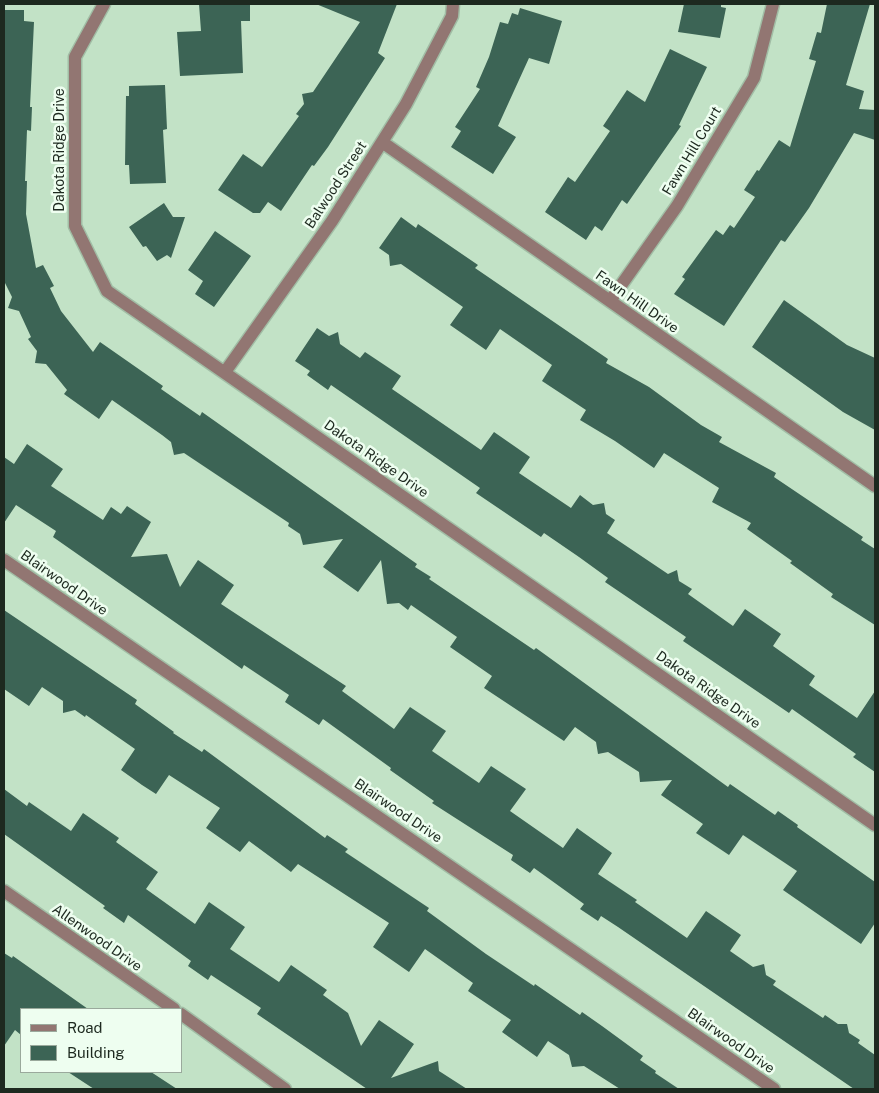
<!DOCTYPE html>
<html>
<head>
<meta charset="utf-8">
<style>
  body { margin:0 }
  #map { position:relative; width:879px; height:1093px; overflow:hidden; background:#c2e2c6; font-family:"Public Sans",sans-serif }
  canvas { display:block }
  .frame { position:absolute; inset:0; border:5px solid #1d291f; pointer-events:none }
  .legend { position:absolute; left:20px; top:1008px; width:162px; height:65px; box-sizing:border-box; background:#eefef0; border:1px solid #9aa99c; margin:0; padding:6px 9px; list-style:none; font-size:15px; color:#1d291f }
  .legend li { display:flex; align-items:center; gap:10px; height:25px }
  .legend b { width:25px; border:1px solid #9aa99c }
</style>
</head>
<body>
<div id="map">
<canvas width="879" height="1093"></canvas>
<div class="frame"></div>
<ul class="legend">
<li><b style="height:6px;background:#927672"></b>Road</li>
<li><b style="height:14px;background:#3c6455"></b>Building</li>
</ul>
</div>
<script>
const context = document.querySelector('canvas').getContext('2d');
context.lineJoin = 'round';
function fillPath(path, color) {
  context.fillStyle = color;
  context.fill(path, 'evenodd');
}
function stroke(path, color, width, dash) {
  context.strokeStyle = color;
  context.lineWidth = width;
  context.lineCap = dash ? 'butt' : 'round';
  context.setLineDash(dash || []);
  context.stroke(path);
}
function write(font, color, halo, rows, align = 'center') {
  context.font = font + ' "Public Sans",sans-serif';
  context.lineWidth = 5;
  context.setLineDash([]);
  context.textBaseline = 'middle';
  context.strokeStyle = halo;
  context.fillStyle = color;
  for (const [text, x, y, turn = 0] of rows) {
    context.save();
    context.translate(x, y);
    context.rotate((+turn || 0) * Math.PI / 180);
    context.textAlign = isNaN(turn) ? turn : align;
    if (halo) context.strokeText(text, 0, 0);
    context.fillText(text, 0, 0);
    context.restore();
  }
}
fillPath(new Path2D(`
  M199,4h51v17h-9l2,52 -63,3 -3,-44 24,-1z
  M316,4h81l-19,49 7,5 -57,89 -14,19 -2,-1 -31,46 -13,-9 -8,11h-7l-35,-23 25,-36 19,13 37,-51 -3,-2 8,-10 -2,-10 11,-2 47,-70z
  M684,4h37v3l5,1 -6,30 -42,-6z
  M827,4h43l-24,81 18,6 -5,18 16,1v30l-21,-7 -45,75 -24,34 -4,-2 -57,86 -50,-32 11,-15 -3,-2 34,-47 7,5 7,-10 4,3 21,-31 -11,-7 13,-20 2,1 20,-31 11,7 26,-86 -7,-2 8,-27 4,1z
  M520,8l42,13 -13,43 -20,-6 -31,68 18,11 -23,37 -42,-27 10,-16 -6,-4 25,-38 -4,-2 13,-30 11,-35 8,2 4,-11 6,2z
  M4,10h20v11l10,1 -4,85h2l-1,24 -4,-1 -2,51h2l-1,33 10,54 7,-3 11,21 -4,2 11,23 32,41 7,-10 63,44 -2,3 39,27 2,-4 215,152 -2,3 16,10 -2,2 105,71 2,-2 192,139 2,-3 45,31 3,-4 20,14 -1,2 78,55v41l-14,21 -78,-54 14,-19 -54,-36 -14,20 -33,-22 7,-9 -42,-29 11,-15 -32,2 -1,-10 -31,-20 -10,2 -2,-12 -21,-15 -11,14 -80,-53 8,-12 -42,-29 7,-10 -46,-32 -3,5 -9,-7 -12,1 -6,-44 -23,32 -35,-25 20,-28 -40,6 -3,-11 -12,-8 1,-3 -105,-70 -10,2 -3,-13 -9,-7 -50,-35 -13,19 -35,-25 3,-4 -21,-26 -11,-1 2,-12 -9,-12 3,-2 -12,-26 -11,-3 4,-11 -8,-16z
  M670,49l37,18 -28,58 2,1 -25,36 -29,42 -5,-4 -20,31 -7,-5 -9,14 -41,-28 23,-35 7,5 35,-51 -7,-5 24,-36 18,12z
  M165,85l2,44 -4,1 3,53 -36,1 -1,-19h-4l1,-69h3v-10z
  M164,203l9,14h12l-14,41 -4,-3 -10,6 -11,-15 -3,1 -14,-20z
  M401,217l15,11 2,-4 60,41 -3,3 133,91 -2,4 43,24 52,38 21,12 -3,5 57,31 -2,4 89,60 -2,3 14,9v76l-44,-28 2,-3 -43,-31 2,-2 -45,-32 4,-6 -39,-21 7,-14 -55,-35 -10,15 -39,-27 -35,-21 6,-10 -44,-29 10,-16 -52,-36 -14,21 -36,-25 13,-18 -62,-43 -11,2 -1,-11 -10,-7z
  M215,231l36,25 -37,51 -19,-13 8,-13 -15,-11z
  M784,300l63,45 28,13v72l-32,-18 -91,-65z
  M317,328l12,8 9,-4 2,12 20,14 5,-6 36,24 -9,13 89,61 13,-18 36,25 -11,16 52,35 9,-13 13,10 11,-2 2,11 9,6 -8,13 61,41 9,-4 2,11 13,8 -4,5 45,32 12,-17 36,25 -8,12 42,30 -6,9 48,33 18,-27v81l-22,-15 3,-3 -64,-45 -3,4 -106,-72 3,-4 -81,-55 3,-4 -29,-21 -35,-24 -3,4 -65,-44 4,-5 -149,-103 -3,5 -21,-15 3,-4 -15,-10z
  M27,444l36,25 -12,17 52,34 8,-13 10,7 6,-8 24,16 -20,35 36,-3 13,33 18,-27 36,25 -13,19 125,82 -4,5 52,38 16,-22 36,24 -14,20 47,32 12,-17 35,23 -16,22 53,37 14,-20 35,25 -14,21 39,26 -2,2 52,36 19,-27 35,24 -11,16 23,16 11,-3 2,11 10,6 -3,4 50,33 2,-3 13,9h9l2,9 11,7 -2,3 17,12v34h-21l-236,-162 -17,-11 -3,5 -18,-12 4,-5 -50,-36 -4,5 -19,-13 2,-5 -81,-52 2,-2 -44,-31 1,-2 -68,-49 -4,6 -34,-23 4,-7 -45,-30 -2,4 -189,-132 3,-6 -40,-26 -12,18v-66l10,7z
  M4,610l133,90 -2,4 39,28 -1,1 29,19 2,-3 121,89 2,-3 21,14 -3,3 84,56 -2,3 59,43 48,32 1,-2 45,31 2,-3 20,14 41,30 -3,4 16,11 -1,2 24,16h-59l-36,-23 -12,1 -3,-12 -21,-14 -11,16 -35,-25 9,-12 -43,-29 5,-8 -48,-34 -16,23 -36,-25 16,-24 -91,-59 -7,8 -42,-31 -9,11 -34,-24 14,-20 -51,-33 -13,19 -14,-9 -21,-15 14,-21 -49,-34 -1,2 -10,-7 -12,3v-12l-21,-14 -13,19 -25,-17z
  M4,789l23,17 2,-4 42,29 12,-18 36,25 -3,4 42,30 -12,17 49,35 14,-22 36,25 -15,22 49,33 12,-17 36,25 -4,5 25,18 13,33 18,-26 35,24 -23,34 47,-17 1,10 28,18h-100l-110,-75 4,-6 -50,-33 -3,5 -20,-14 3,-5 -63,-46 -4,8 -21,-15 2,-2 -101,-72z
  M4,953l8,5 1,-2 75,53h-67v26l-6,-5 -11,16z
  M68,1072h83l26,17h-83z`), '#3c6455');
const minor = new Path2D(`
  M104,4l-29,53v169l32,65 768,534
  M382,142l493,344
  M610,301l67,-95 77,-128 19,-74
  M225,372l107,-151 74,-117 46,-88 1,-12
  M4,560l770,529
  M4,891l170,118
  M181,1014l104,75`);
stroke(minor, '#a1bda5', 15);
stroke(minor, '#927672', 12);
write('14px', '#1d291f', '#eefef0', [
  ["Dakota Ridge Drive",60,150,-90],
  ["Fawn Hill Court",692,151,-59],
  ["Balwood Street",336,185,-57],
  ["Fawn Hill Drive",637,302,35],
  ["Dakota Ridge Drive",376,459,35],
  ["Blairwood Drive",64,583,35],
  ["Dakota Ridge Drive",708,690,35],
  ["Blairwood Drive",398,811,34],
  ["Allenwood Drive",97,938,35],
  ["Blairwood Drive",731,1041,35]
]);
</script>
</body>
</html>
